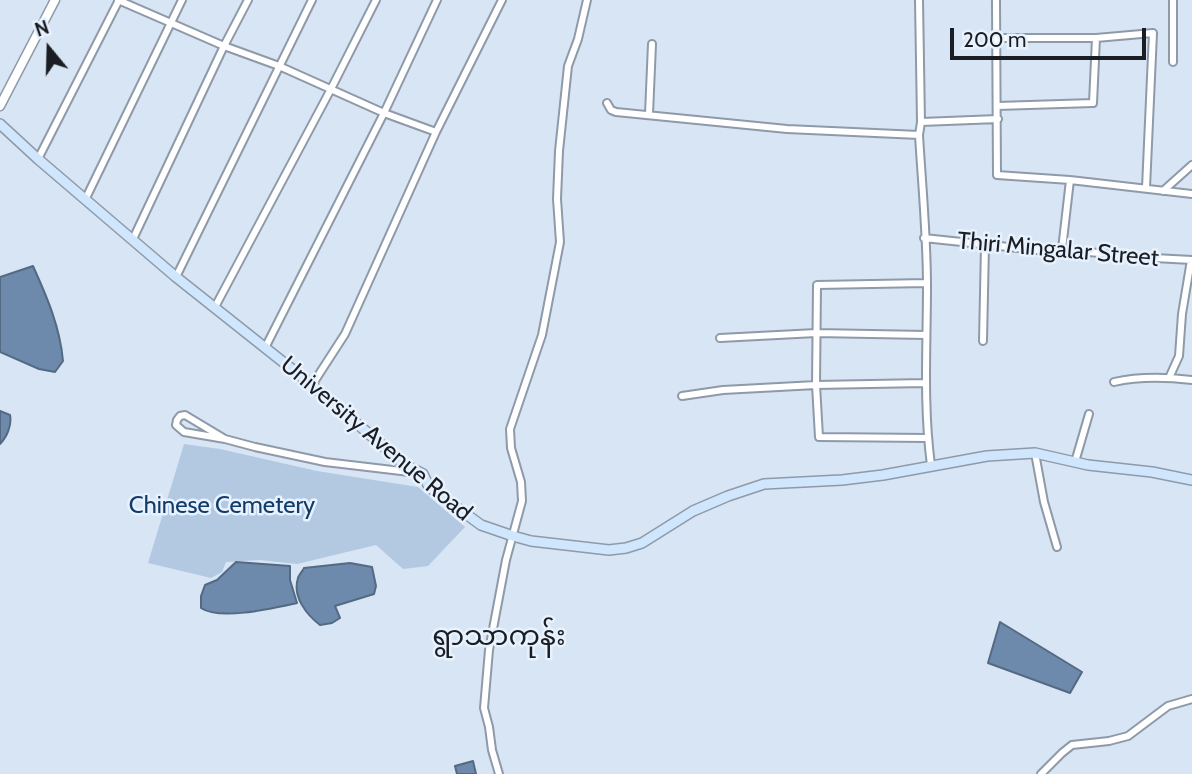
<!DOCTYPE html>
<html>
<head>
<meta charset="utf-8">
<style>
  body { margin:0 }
  #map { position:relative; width:1192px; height:774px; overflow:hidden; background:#d8e5f4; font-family:Cabin,sans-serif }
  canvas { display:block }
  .north { position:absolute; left:14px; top:14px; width:70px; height:70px; -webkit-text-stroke:5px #e8f2fe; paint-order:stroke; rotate:341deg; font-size:19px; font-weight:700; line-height:28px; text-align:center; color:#1a1e24 }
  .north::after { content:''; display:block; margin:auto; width:24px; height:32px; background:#1a1e24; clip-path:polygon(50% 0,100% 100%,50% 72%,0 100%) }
  .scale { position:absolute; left:950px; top:28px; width:196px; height:32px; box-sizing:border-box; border:4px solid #1a1e24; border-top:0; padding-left:9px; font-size:21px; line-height:24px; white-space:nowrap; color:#1a1e24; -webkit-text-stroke:5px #e8f2fe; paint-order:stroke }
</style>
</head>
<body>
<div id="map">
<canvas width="1192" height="774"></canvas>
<div class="north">N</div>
<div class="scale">200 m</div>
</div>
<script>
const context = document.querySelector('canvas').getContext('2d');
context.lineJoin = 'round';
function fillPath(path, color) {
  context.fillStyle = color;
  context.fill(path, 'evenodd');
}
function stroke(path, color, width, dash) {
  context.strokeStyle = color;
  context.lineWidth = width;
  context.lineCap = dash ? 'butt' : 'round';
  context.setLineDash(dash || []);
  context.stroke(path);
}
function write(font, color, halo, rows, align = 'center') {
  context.font = font + ' Cabin,"Noto Sans Myanmar",sans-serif';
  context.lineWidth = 5;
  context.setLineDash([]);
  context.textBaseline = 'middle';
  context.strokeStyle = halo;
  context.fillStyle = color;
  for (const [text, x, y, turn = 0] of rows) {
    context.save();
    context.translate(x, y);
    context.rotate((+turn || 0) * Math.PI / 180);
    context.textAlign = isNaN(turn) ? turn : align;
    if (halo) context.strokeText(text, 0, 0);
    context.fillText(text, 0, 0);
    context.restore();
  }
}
fillPath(new Path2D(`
  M184,444l36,5 97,22 101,16 47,40 -37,39 -25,3 -27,-24 -79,19 -37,-4 -34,2 -4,10 -11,6 -63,-15z`), '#b3c9e2');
const water = new Path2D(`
  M33,266c14,31 27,61 30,95l-8,11 -16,-3 -39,-17v-75z
  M0,411l10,4c2,10 -3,22 -10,29z
  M236,562l54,4v14l7,23c-23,5 -77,18 -96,5v-12l4,-11 12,-5z
  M350,563l22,4 4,19 -2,8 -39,12 5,12 -8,5 -12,2c-13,-10 -28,-28 -22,-47 0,-2 6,-9 6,-10z
  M1000,622l82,50 -12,21 -82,-30z
  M473,761l3,13h-19l-2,-8z`);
fillPath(water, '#6d8aac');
stroke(water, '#546a83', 2);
const minor = new Path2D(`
  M118,0l106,46 55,20 105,47 52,19
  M919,0l2,122 -2,13c3,50 8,101 8,151 0,60 -4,119 4,179
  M996,0l1,175 73,5 122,14
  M996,38h100l57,-5 -7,155
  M1173,62v-62
  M607,103l4,7 5,2 171,17 132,6
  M997,106l96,-3 3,-65
  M649,114l3,-70
  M921,122l77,-3
  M38,159l81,-159
  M1163,191l29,-26
  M86,198l96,-198
  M924,238l113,12 25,-1 73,8 57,3
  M133,239l91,-193 24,-46
  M1062,249l8,-69
  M176,277l136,-277
  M927,283l-110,2 -1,100 3,52 108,1
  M215,307l116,-218 45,-89
  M720,338l96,-5 110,2
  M983,341l2,-96
  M265,348l119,-235 53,-113
  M1169,378l10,-22 3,-42 9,-54
  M1114,382c26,-6 52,-5 78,-2
  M312,385l33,-51 91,-202 66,-132
  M682,396l41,-6 93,-5 109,-2
  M225,439l-41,-7 -8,-7 1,-5 3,-4 5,-1 40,24 30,8 70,15 93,11
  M1035,453l9,49 13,45
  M1075,462l14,-48
  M499,774l-7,-24 -3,-23 -5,-19 5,-58 17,-90 16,-59 -1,-19 -10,-34 -1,-19 32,-94 18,-93 -3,-43 2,-48 9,-85 10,-27 9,-39
  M1041,774l21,-21 10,-8 37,-4 19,-5 40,-30 24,-7`);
const tertiary = new Path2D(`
  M0,106l55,-106`);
const secondary = new Path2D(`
  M0,124l38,35 138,118 136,108 92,79 19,10 6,13 52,38 32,11 18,5 78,9 17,-2 16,-5 51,-32 35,-15 36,-12 78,-4 41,-5 104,-19 48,-3 53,12 64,7 40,8`);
stroke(minor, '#8e9aa8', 10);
stroke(tertiary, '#8e9aa8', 11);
stroke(secondary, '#8e9aa8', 12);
stroke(minor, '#fff', 6);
stroke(tertiary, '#fff', 8);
stroke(secondary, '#d0e6fd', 9);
write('24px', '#1a1e24', '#e8f2fe', [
  ["Thiri Mingalar Street",1058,250,5],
  ["University Avenue Road",376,439,40]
]);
write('24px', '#113c69', '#e8f2fe', [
  ["Chinese Cemetery",222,506]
]);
write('28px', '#1a1e24', '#e8f2fe', [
  ["ရွာသာကုန်း",499,637]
]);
</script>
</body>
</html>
